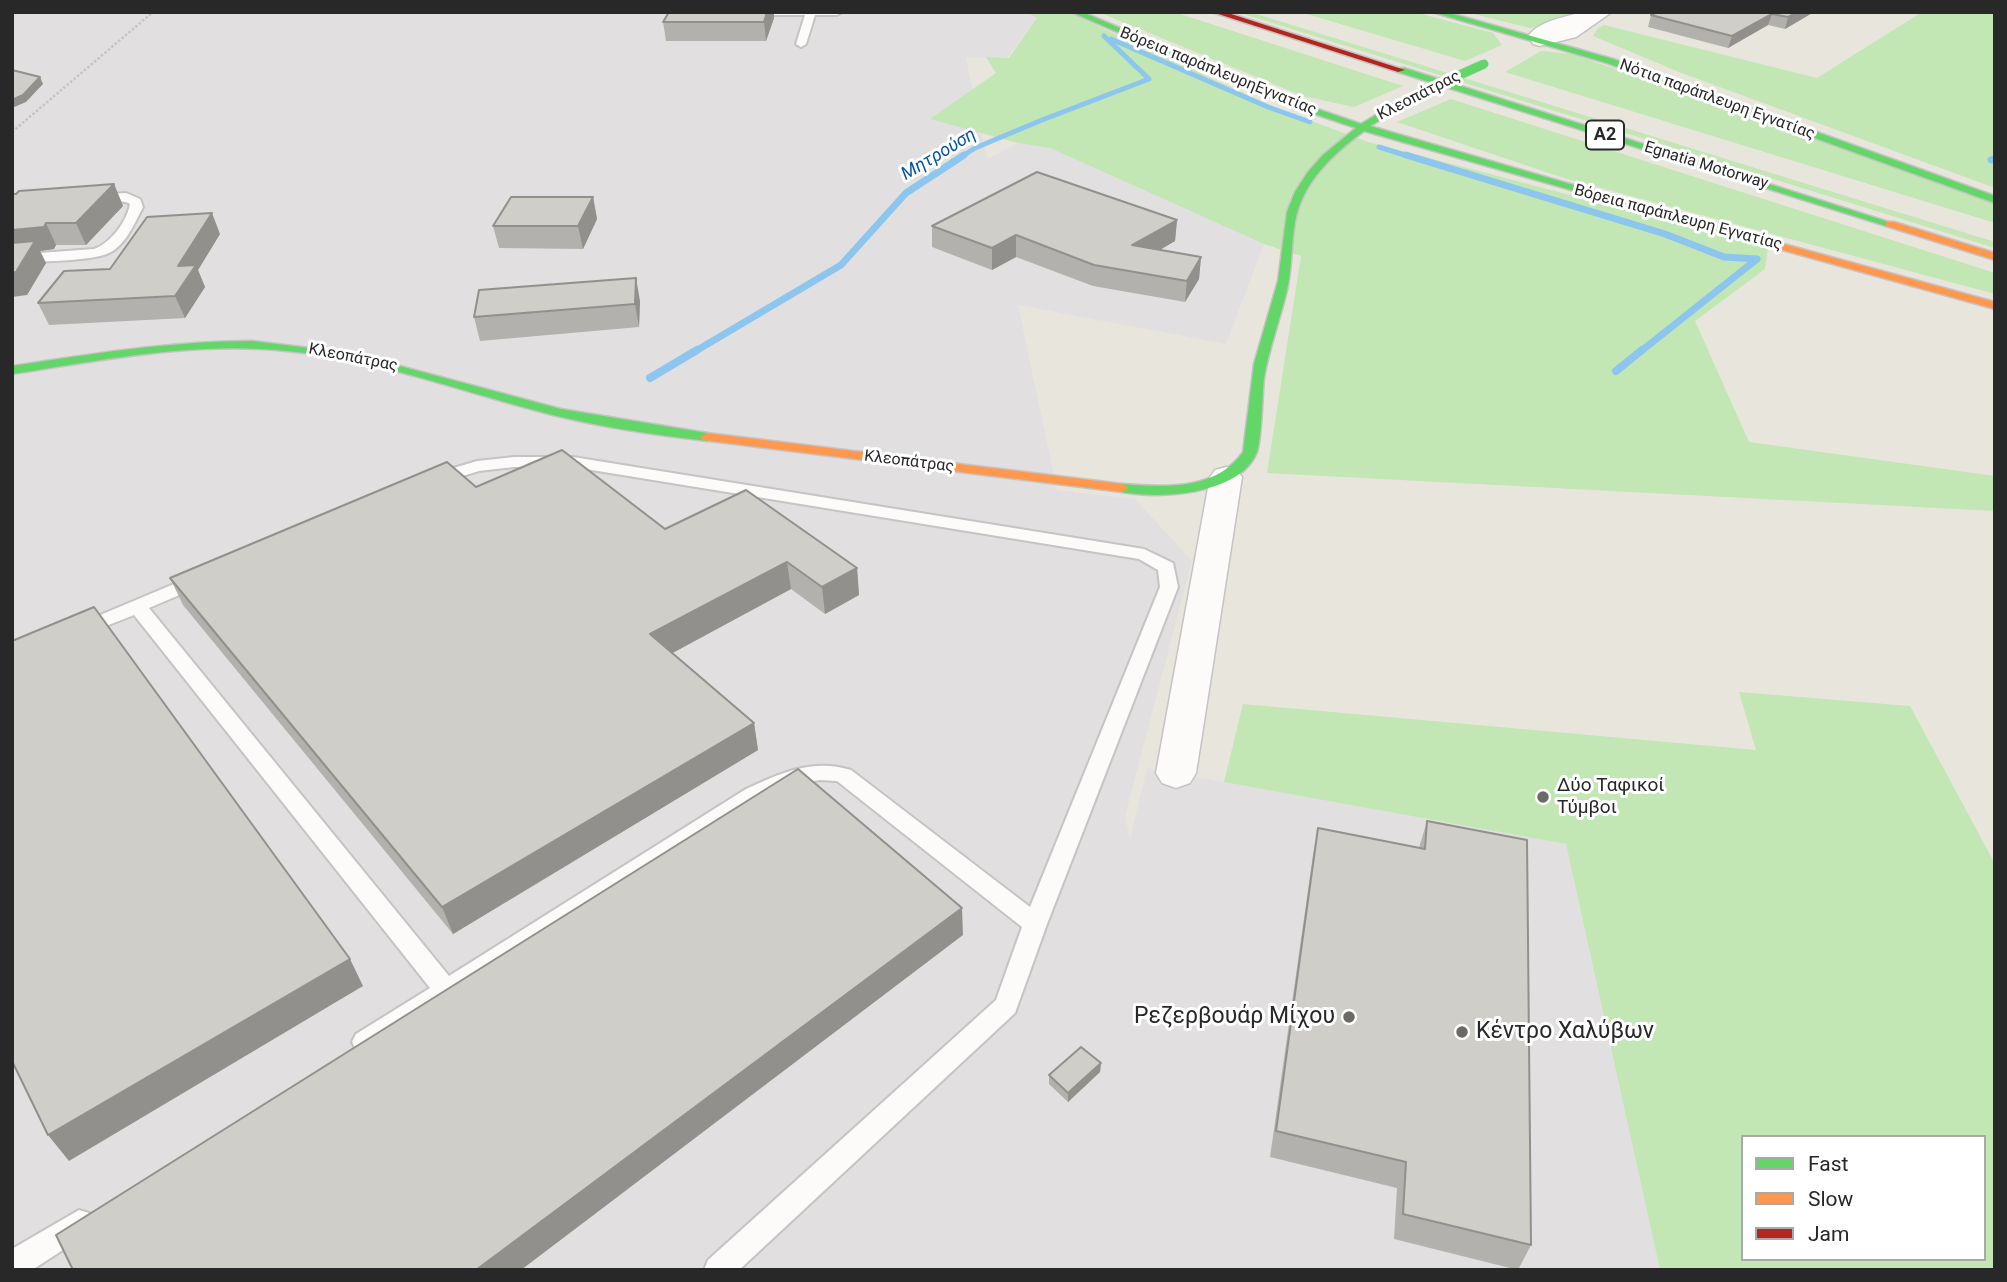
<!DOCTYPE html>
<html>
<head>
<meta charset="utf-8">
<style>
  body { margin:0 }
  #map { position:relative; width:2007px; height:1282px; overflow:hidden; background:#e8e5dd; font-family:Roboto,sans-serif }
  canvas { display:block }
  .frame { position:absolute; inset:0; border:14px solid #282828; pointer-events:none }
  .legend { position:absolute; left:1741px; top:1135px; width:245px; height:126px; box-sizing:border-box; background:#fff; border:2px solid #a9a9a9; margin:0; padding:9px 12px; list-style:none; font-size:21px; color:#282828 }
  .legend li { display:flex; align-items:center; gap:14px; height:35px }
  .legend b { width:35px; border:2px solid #a9a9a9 }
</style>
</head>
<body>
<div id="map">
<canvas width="2007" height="1282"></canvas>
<div class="frame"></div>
<ul class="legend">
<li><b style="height:9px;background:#63d668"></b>Fast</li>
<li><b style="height:9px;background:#ff974d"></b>Slow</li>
<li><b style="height:9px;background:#b3261e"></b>Jam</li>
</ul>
</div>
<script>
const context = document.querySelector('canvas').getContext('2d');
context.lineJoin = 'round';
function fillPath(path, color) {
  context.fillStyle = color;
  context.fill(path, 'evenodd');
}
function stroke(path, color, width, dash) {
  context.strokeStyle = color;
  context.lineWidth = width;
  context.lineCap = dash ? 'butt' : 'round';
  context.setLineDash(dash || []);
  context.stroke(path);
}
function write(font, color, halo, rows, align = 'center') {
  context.font = font + ' Roboto,sans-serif';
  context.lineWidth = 6;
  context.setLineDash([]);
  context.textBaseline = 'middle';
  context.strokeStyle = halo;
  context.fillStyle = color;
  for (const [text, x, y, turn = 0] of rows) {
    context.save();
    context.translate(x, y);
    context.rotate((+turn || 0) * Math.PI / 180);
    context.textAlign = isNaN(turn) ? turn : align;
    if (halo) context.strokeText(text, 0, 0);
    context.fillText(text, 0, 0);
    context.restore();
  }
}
fillPath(new Path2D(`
  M12,12h1015l10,6 -29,39 -42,1 21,101 31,-16 32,5 214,96 -38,100 -208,-39 39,185 78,9 57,62 -67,255 5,23 17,-71 419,76 94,426h-1648z`), '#e2dfe0');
fillPath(new Path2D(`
  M1098,12h76l229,74 -49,21 -51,-11z
  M1237,12h13l745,230v6z
  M1300,12h114l79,21 9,12 -37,16z
  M1466,12h121l-34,13 -23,3z
  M1922,12h73v176l-316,-116 -86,-36 5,-8 6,-3 213,53z
  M1028,13l44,1 204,94 92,34 400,105 -3,22 -70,52 54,121 246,34v35l-728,-38 34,-217 -37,-12 -214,-96 -32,-5 -88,-24 66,-46 -10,-16 23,1 28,-40z
  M1541,51l31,3 423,147v22l-490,-151z
  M1451,99l544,174v21l-431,-116 -167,-56z
  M1739,692l171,14 85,158v406h-335l-94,-426 -342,-62 19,-78 513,46zM1743,1137h241v122h-241z`), '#c2e6b4');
stroke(new Path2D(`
  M1111,39l157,68 42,15
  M1379,147l32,10
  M961,157l14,-9 67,-28 107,-41 -45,-43`), '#8cc6ee', 5);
stroke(new Path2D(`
  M1406,155l259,79 59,23 33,2
  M1991,160l4,-1
  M694,352l147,-87 65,-72 58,-38
  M1640,352l117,-93`), '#8cc6ee', 7);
stroke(new Path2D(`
  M1616,371l26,-21
  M650,378l47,-28`), '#8cc6ee', 8);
const lane = new Path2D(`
  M768,12h74l-5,3h-22l-9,29 -5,3 -5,-3 9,-29h-32z
  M126,193l14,6 3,8c-8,15 -16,36 -32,45 -17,10 -76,9 -99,11v-8l82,-6c17,-6 33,-28 36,-45 -13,-7 -29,3 -40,-5l6,-4z
  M514,457h59l571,92 29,14 5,24 -131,337 -32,89 -276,257h-35l4,-10 288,-260 26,-73 -185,-146 -17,-1 -18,3 -40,18 -388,249 -9,3 -9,-3 -4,-8 4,-8 74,-46 -296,-373 -53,21 -7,-2 -3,-4 3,-4 119,-50h12l3,4 -3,4 -56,24 300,368 297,-187c34,-16 67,-31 105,-19l179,137 130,-320 -2,-17 -19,-11 -566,-92h-59l-35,4 -43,13 -8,-5 2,-4 47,-14z
  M79,1210l10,3 4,10 -4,10 -57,37h-20v-21z`);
const street = new Path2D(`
  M1582,12h30l-36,25 -36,9 -7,-2 -5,-8c13,-16 35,-18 54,-24z
  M1226,467l11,3 5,7 -46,296 -6,10 -14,5 -14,-5 -6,-10 54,-296 5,-7z`);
const fast = new Path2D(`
  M1071,12h11l209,88 70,24 53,-32h6v4l-50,30 400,116 -9,2 -397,-113c-31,23 -62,51 -69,91 -4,23 -3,46 -8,68 -7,30 -18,58 -23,88 -2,18 -2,59 -7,74 -17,44 -102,48 -140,39l-2,-3 2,-3 5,-1c43,3 93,7 121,-32l11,-88 24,-83 9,-69 8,-20 13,-20 15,-17 33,-27 -71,-24z
  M1432,12h14l167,47 382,137v7l-388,-140z
  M1398,68h6l491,156 -9,2 -488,-154z
  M252,341l99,12 210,56 146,24 7,4 -7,4c-58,-7 -116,-15 -173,-31 -82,-22 -162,-51 -247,-59 -92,-10 -184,9 -275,23v-8c80,-12 159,-25 240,-25z`);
const slow = new Path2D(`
  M1886,222h8l101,31v7l-109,-34z
  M1761,240h8l226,62v7l-234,-65z
  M707,433l415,51 7,4 -7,4 -420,-52 -2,-3z`);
const jam = new Path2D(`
  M1212,12h13l180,58 -7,2z`);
stroke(lane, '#c5c3c3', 4);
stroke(street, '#c5c3c3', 3);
stroke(fast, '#c5c3c3', 3);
stroke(slow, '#c5c3c3', 3);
stroke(jam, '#c5c3c3', 3);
stroke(new Path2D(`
  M12,132l141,-120`), '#c5c4c3', 2.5, [2.5, 2]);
fillPath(lane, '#fcfbfa');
fillPath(street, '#fcfbfa');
fillPath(fast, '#63d668');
fillPath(slow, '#ff974d');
fillPath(jam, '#b3261e');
const fastBridge = new Path2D(`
  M1417,94l67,-30`);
stroke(fastBridge, '#c5c3c3', 10, []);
stroke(fastBridge, '#63d668', 9);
fillPath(new Path2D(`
  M1658,12h156l-29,17 -17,-4 -40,23 -80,-21 3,-12z
  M774,18l-8,23h-100l-3,-19z
  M114,184l9,22 -37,39h-30l-2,4 -14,2 6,12 -19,32 -15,-101z
  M593,197l4,22 -14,30 -84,-1 -6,-22z
  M1177,220l-2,21 -16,9 42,7 -2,22 -14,23 -92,-16 -77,-29 -24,13 -60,-23v-21z
  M220,234l-22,36 7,17 -20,31 -136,7 -11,-22 72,-34z
  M640,301l-1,26 -159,14 -6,-24z
  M476,487l189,42 192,39 2,27 -34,19 -34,-25 -119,64 82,70 4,27 -305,184 -270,-329 -13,-27z
  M1427,821l104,424 -13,25 -124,-31 3,-51 -127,-31 43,-302 5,-27 101,20z
  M1101,1063l-1,9 -32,30 -19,-18v-9z`), '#b3b1ad');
fillPath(new Path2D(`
  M767,12h7v6l-8,23 -2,-19z
  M1798,12h16l-29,17 3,-12z
  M1772,14l-4,11 -40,23 4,-12z
  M40,77l3,7 -17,18 -14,6v-8z
  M114,184l9,22 -37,39 -10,-22z
  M593,197l4,22 -14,30 -5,-23z
  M212,213l8,21 -22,36 7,17 -20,31 -10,-22 3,-30z
  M1177,220l-2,21 -44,26 1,-22z
  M46,223l10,22 -2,4 -14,2 6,12 -19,32 -15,2v-67z
  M1016,235v22l-24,13v-22z
  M1201,257l-2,22 -14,23 2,-21z
  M636,278l4,23 -1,26 -4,-23z
  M787,562l4,27 -135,73 -6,-28z
  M857,568l2,27 -34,19 -3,-27z
  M754,723l4,27 -305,184 -11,-27z
  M962,908l1,27 -442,335h-45z
  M350,959l13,27 -294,175 -21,-26z
  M1101,1063l-1,9 -32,30v-9z`), '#92908d');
const building = new Path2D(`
  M669,12h98l-3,10h-101z
  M1658,12h140l-10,5 -16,-3 -40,22 -81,-21z
  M12,70l28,7 -17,18 -11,5z
  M1037,172l140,48 -45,25 69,12 -14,24 -93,-16 -78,-30 -24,13 -60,-22z
  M114,184l-38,39h-30l-2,4 -32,3v-36h4l3,-3z
  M511,197h82l-15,29h-85z
  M212,213l-34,53 18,-1 -21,31 -137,7 26,-32 46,-2 37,-52z
  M35,241l-19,31 -4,1v-30z
  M636,278l-1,26 -161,13 5,-27z
  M562,450l103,79 81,-39 111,78 -35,19 -35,-25 -137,72 104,89 -312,184 -272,-329 277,-116 29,25z
  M94,607l256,352 -302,176 -36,-74v-420z
  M798,769l164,139 -486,362h-403l-17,-35z
  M1427,821l100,19 4,405 -128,-31 3,-52 -130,-31 42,-303 107,21z
  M1081,1047l20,16 -33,30 -19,-18z`);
fillPath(building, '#d0cec9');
stroke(building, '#92908d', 2);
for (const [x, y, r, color] of [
  [1543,797,7,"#6b6a67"],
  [1349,1017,7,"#6b6a67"],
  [1462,1032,7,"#6b6a67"]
]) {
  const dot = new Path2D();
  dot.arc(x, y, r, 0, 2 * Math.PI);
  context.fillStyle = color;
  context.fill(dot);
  stroke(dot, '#fff', 2.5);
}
write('16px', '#282828', '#fff', [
  ["Βόρεια παράπλευρηΕγνατίας",1218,72,22],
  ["Κλεοπάτρας",1419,96,-27],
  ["Νότια παράπλευρη Εγνατίας",1717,100,20],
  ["Egnatia Motorway",1706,166,17],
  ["Βόρεια παράπλευρη Εγνατίας",1678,218,15],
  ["Κλεοπάτρας",353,358,11],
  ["Κλεοπάτρας",909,462,7]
]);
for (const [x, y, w] of [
  [1605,135,38]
]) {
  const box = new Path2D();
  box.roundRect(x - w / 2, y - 14.5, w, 29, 5);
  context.fillStyle = '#fff';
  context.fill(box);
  stroke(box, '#282828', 2);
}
write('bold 18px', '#282828', null, [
  ["Α2",1605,135]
]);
write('italic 18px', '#06539f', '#fff', [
  ["Μητρούση",939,155,-31]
]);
write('19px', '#282828', '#fff', [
  ["Δύο Ταφικοί",1557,786],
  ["Τύμβοι",1557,808]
], 'left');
write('23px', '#282828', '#fff', [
  ["Ρεζερβουάρ Μίχου",1335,1017],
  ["Κέντρο Χαλύβων",1476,1032,"left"]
], 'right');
</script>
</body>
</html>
